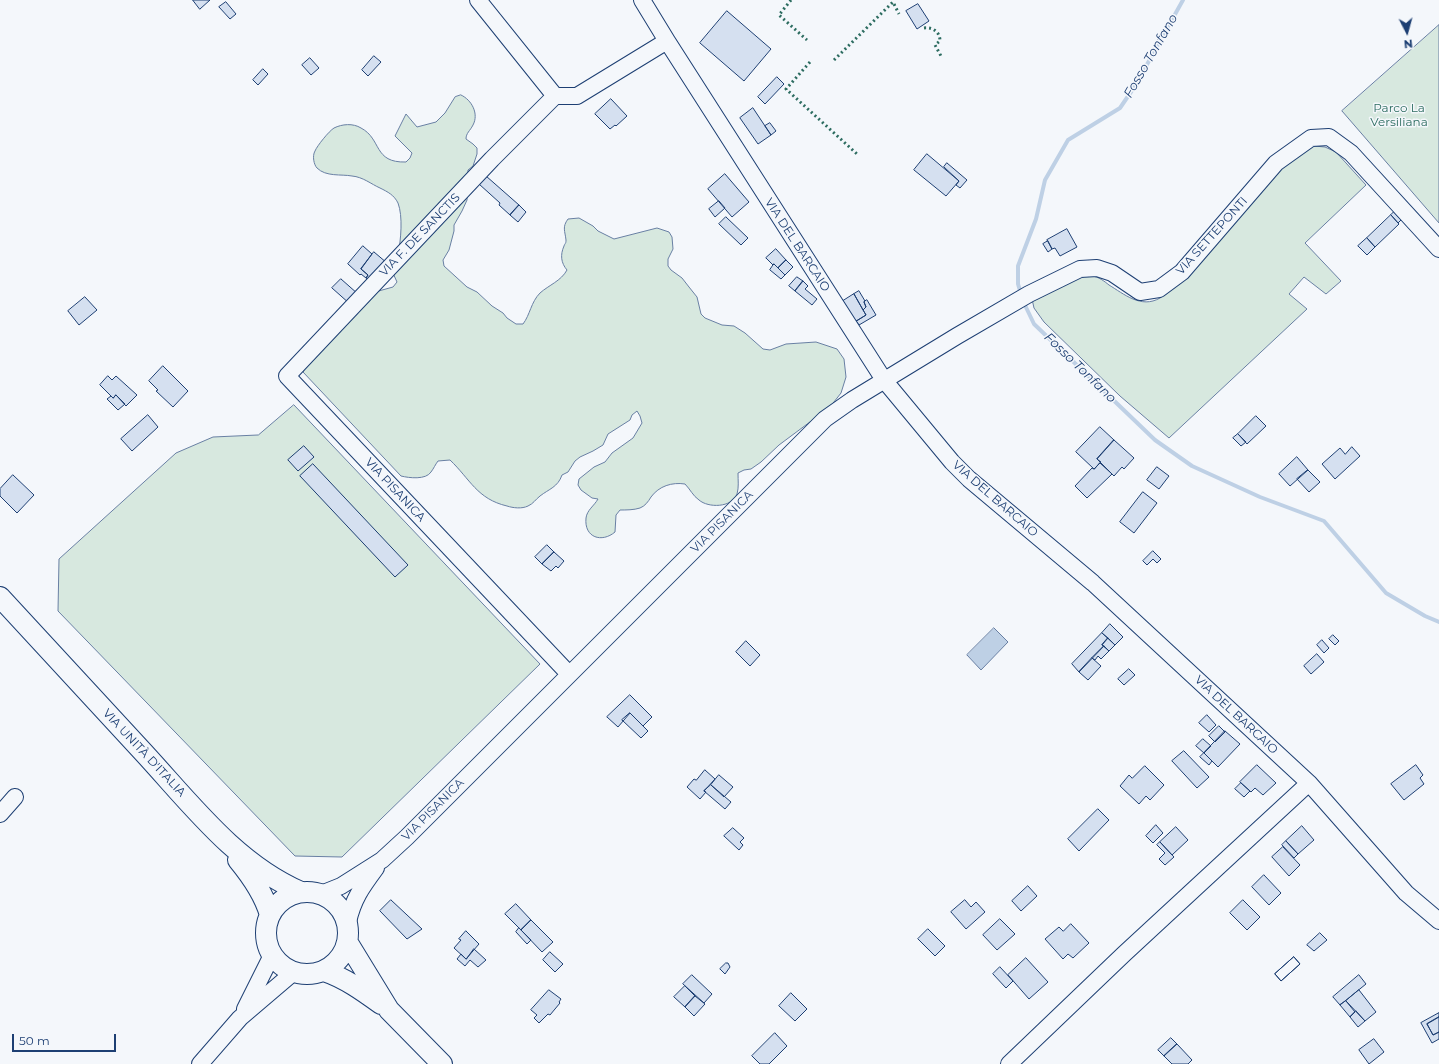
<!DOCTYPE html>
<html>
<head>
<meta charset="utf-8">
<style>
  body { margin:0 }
  #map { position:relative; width:1439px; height:1064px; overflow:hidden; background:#f4f7fb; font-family:Montserrat,sans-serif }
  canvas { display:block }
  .north { position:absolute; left:1387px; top:12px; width:40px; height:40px; -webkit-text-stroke:3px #f4f7fb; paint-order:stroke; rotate:174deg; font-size:11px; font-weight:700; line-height:16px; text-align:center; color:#1d3f73 }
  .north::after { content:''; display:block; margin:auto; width:14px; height:18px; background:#1d3f73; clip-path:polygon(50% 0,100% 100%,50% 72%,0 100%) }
  .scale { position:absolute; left:12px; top:1034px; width:104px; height:18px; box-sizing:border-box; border:2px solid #1d3f73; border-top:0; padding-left:5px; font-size:12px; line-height:14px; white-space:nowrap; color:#1d3f73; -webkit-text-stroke:3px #f4f7fb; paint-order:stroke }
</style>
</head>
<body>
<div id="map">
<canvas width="1439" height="1064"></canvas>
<div class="north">N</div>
<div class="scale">50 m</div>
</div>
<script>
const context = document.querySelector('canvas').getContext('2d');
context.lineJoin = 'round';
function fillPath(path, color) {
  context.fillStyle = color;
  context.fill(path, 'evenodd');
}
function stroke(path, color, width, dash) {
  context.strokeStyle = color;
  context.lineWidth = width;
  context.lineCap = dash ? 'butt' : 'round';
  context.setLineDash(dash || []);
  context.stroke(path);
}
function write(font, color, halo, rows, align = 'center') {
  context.font = font + ' Montserrat,sans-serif';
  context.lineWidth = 3;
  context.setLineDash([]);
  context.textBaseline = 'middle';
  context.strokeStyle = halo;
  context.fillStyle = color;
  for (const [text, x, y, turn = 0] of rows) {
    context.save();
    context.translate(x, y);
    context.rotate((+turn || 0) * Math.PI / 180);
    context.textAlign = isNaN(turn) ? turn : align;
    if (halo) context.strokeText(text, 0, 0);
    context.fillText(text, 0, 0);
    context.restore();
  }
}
const green = new Path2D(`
  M1439,25v198l-97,-112z
  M461,95c11,5 18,19 12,30 -3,6 -7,8 -7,14l7,5 4,4v6l-4,12 -5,4 -1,30 -5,11 -8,14v6l-5,19 -6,10 1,6 23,21 10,5 15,14 11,7 4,5 9,6h7c7,-9 8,-22 17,-31 9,-8 21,-12 27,-23 -6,-7 -7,-15 -3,-24 1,-3 2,-2 2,-6 -1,-9 -4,-13 2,-21l11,-1 14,8 5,5 16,8 43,-11 12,4 3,5 1,12 -5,10v7l3,4 11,8 7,9 8,10 4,17 4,4 17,7 12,1 11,7 18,16 7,1 16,-6 30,-2 21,7 7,10 2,18 -5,16 -11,14 -51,38 -18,17 -10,7 -7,1 -6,3c0,8 1,14 -1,21 -5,14 -29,14 -38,6 -6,-4 -9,-11 -14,-16 -13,-2 -26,2 -34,13 -3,5 -6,9 -11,11 -6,2 -14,2 -20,2l-4,5 -1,17c-13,11 -31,6 -29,-14 1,-8 8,-12 12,-19l-6,-1 -11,-8 -3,-5 1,-6 15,-12 11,-5 7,-9 21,-15 9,-15 -2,-7 -3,-5 -5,4 -2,5 -22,14 -5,11 -10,6 -13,6 -5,4 -7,11 -6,3c-4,12 -13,14 -22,21 -4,3 -7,8 -12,10 -6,3 -15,2 -21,0 -30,-7 -37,-27 -57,-46l-12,1c-3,4 -4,7 -7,11 -5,8 -22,6 -30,4l-98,-104 5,-11 19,-15 19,-27 29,-27 18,-5 4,-5 -5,-11c2,-5 5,-11 6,-17 3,-14 5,-38 0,-51 -4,-8 -10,-11 -18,-15 -9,-4 -17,-11 -28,-12 -11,-2 -26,1 -35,-8 -3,-3 -5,-12 -2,-17 2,-5 14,-20 19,-23 8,-4 19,-5 27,0 21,11 12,35 45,34l4,-4 2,-5 -17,-17 11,-22 11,13 19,-5 9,-9 10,-16z
  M1314,146l11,1 11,5 30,33 -61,58 36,38 -15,13 -22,-17 -15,17 18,15 -138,129 -49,-42 -76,-74 -10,-14 -2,-9c14,-6 46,-25 60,-23 7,1 12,5 17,9 15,9 32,24 51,13 5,-3 10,-8 14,-11l118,-130 14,-9z
  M294,405l246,259 -198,193 -47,-1 -237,-245 1,-52 117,-106 37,-16 45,-2z`);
fillPath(green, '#d7e8df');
stroke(green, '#687fa3', 1);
const water = new Path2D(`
  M994,628l14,14 -27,28 -14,-15z`);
fillPath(water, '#bed0e5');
stroke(water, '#687fa3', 1);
stroke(new Path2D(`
  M1021,294l-3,-10v-18l18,-47 9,-39 23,-40 52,-32 15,-22 48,-86
  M1023,301l11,23 121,116 37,26 68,31 64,24 62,72 39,23 14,6`), '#bed0e5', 4);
const building = new Path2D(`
  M193,0h17l-10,9z
  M226,2l10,12 -6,5 -11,-12z
  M918,4l11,17 -12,8 -11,-18z
  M727,11l44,38 -27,32 -44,-38z
  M374,56l7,6 -13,14 -6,-6z
  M310,58l9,10 -8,7 -9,-10z
  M263,69l5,5 -10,11 -5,-5z
  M777,77l7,7 -19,20 -7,-7z
  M611,99l16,17 -11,10 -1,-1 -5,4 -15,-15z
  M753,108l18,27 -13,9 -18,-26z
  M770,123l6,8 -5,4 -6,-9z
  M927,154l32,27 -13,15 -32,-26z
  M947,163l20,17 -7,8 -4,-3 3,-4 -15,-14z
  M725,174l24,28 -17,15 -24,-28z
  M486,176l33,29 -9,10 -11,-10 1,-2 -21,-19z
  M719,201l6,7 -10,9 -6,-8z
  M519,205l7,7 -8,10 -8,-7z
  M1394,212l7,8 -3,3 -7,-8z
  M1391,215l8,9 -24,23 -8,-9z
  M726,217l22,21 -7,7 -22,-21z
  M1067,229l10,18 -17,9 -5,-8 -3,1 -5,-9z
  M1367,238l8,9 -8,8 -9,-9z
  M1048,241l4,8 -4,3 -5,-8z
  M363,246l9,8 -11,15 7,6 -2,3 -5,-4 -1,1 -12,-11z
  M776,249l10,11 -8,8 -4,-4 -1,1 -7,-7z
  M374,252l13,11 -15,19 -6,-4 2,-3 -7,-6z
  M786,260l7,7 -8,8 -7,-7z
  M774,264l11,11 -4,4 -11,-9z
  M797,277l6,4 -8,10 -6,-5z
  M341,279l17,15 -8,10 -18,-16z
  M803,281l5,5 -3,3 12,10 -5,6 -17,-14z
  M859,291l6,10 -1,1 2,5 -3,3 -9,-16z
  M854,294l12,21 -11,7 -12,-21z
  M85,297l12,13 -18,15 -11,-14z
  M867,300l9,15 -17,10 -3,-4 10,-6 -3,-5 3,-3 -2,-5z
  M163,366l25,25 -15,16 -17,-16 2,-1 -9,-9z
  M108,376l4,4 4,-4 21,19 -11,11 -10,-11 -3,3 -13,-13z
  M116,395l9,9 -7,6 -11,-11 4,-3 2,2z
  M148,415l10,12 -26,24 -11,-12z
  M1256,416l10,10 -19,18 -9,-10z
  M1100,427l14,13 -17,19 4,3 -7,7 -18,-17z
  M1238,434l8,8 -5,4 -8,-8z
  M1114,440l20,18 -10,11 -2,-2 -8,9 -17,-17z
  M304,446l10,11 -16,14 -10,-11z
  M1352,447l8,9 -25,23 -13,-15 18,-16 5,6z
  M1297,457l11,13 -18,16 -11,-12z
  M1100,463l12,11 -25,24 -12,-12 17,-18 2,1z
  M313,464l95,101 -13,12 -95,-101z
  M1157,467l12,9 -10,13 -12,-9z
  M1308,470l12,12 -11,10 -12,-13z
  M13,475l21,20 -17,18 -17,-17v-7z
  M1143,492l14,11 -23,30 -14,-11z
  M547,545l7,7 -12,12 -7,-7z
  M1153,551l8,8 -4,4 -4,-4 -6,6 -4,-4z
  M554,552l10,9 -6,7 -2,-2 -5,5 -9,-7z
  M1110,624l13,13 -8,8 -13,-12z
  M1102,633l6,5 -6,7 2,1 -25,26 -7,-8z
  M1333,635l6,6 -4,4 -6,-6z
  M1108,638l7,7 -6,6 -7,-6z
  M1322,640l7,8 -5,5 -7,-8z
  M746,641l14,14 -10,11 -14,-14z
  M1104,646l5,5 -8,8 -3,-3 -3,4 -3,-2z
  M1317,654l7,8 -13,12 -7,-8z
  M1092,658l9,8 -13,14 -9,-8z
  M1129,669l6,6 -11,10 -6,-6z
  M630,695l22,22 -9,9 -13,-13 -12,14 -11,-10z
  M630,713l18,18 -7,7 -19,-18z
  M1207,715l9,10 -7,7 -10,-9z
  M1219,726l6,6 -10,10 -6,-6z
  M1225,731l15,13 -22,23 -14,-14z
  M1203,739l8,7 -7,7 -8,-7z
  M1184,751l25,26 -12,11 -25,-27z
  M1204,753l8,8 -3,4 -9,-8z
  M1257,765l19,18 -13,12 -8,-7 -4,4 -11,-10z
  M1416,765l7,10 -3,3 4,6 -20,16 -13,-16z
  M1145,766l19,19 -14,15 -4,-4 -7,8 -19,-18 9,-11 3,3z
  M705,770l10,9 -11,12 2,1 -6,7 -13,-12 7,-8 2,1z
  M719,775l14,12 -9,10 -13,-12z
  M1241,783l9,8 -6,6 -9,-8z
  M711,785l20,17 -6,7 -21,-18z
  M1098,809l11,11 -30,31 -11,-12z
  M1156,825l7,8 -10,10 -7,-7z
  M1302,826l12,14 -16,14 -12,-13z
  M1176,827l12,13 -16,15 -12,-13z
  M733,828l11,10 -4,4 3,3 -4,5 -15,-14z
  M1286,841l12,13 -4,4 -12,-13z
  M1160,842l14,15 -9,8 -6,-6 6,-6 -8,-8z
  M1283,847l17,18 -11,11 -17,-19z
  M1264,875l17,18 -12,12 -17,-18z
  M1028,886l9,10 -16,15 -9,-10z
  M391,900l31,29 -15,10 -27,-28z
  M965,900l6,7 5,-5 9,10 -19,17 -15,-17z
  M1243,900l17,17 -13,13 -17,-17z
  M516,904l15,16 -10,10 -16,-16z
  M1000,919l15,15 -18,16 -14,-15z
  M531,920l22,22 -11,10 -21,-22z
  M1071,924l18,19 -16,15 -5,-4 -5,5 -18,-20 14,-12 4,4z
  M519,928l12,12 -4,4 -11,-12z
  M928,929l17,17 -10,10 -17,-17z
  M466,931l13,13 -13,15 -12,-11 7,-8 -2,-1z
  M1320,933l7,7 -13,11 -7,-6z
  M474,949l12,11 -8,7 -8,-7 -5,6 -8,-7 4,-5 5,5z
  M550,952l13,12 -8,8 -12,-12z
  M1294,957l6,7 -19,17 -6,-7z
  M1294,957l6,7 -19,17 -6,-7z
  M1026,958l22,24 -19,17 -21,-24z
  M726,963h2l2,4 -5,7 -5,-5z
  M1000,967l13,14 -7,7 -13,-14z
  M692,975l20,19 -8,9 -21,-19z
  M1359,975l7,9 -26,21 -7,-8z
  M685,986l10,10 -10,11 -11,-10z
  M549,990l12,9 -2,3 1,1 -10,12 -2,-1 -9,9 -5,-5 3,-3 -6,-5z
  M1359,990l17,22 -11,9 -19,-20z
  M791,993l16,16 -12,12 -16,-15z
  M695,996l10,8 -11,12 -9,-9z
  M1346,1001l9,11 -5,5 -10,-12z
  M1356,1011l9,10 -7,6 -8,-10z
  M1439,1013v4l-12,7 6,11 6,-3v7l-7,4 -11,-20z
  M1439,1017v15l-6,3 -6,-11z
  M775,1033l12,13 -18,18h-9l-8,-8z
  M1171,1038l6,6 -13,12 -6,-6z
  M1374,1039l10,13 -15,12 -10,-14z
  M1177,1044l15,16 -4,4h-16l-8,-8z`);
fillPath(building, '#d5e0f0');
stroke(building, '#1d3f73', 1);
const minor = new Path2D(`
  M478,0l77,96h22l90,-55
  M642,0l25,41 217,339 68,82 17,17 124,104 216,200 97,110 33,28
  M555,96l-63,63 -205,217 282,298
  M0,814l15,-17
  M321,894l20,-8 41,-26 25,-23 418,-418 27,-19 105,-64 72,-42 51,-25 17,-1 15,5 28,19 19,-3 23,-17 94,-109 35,-25 18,-1 22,16 88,96
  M348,922c5,-23 14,-35 28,-54
  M245,1009l27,-54
  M200,1064l40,-46 54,-46
  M1009,1064l115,-110 185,-171`);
const major = new Path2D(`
  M0,597c48,52 96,104 144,156 47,51 92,111 157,139
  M238,860c14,17 26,34 32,55
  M266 933a41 41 0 1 1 82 0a41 41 0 1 1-82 0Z
  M348,943l41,67 53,54
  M324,971c21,7 39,20 57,33`);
stroke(minor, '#1d3f73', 18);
stroke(major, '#1d3f73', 22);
stroke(minor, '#f4f7fb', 16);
stroke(major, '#f4f7fb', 20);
stroke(new Path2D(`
  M791,0l-12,15 28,25
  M924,28c9,-1 16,4 16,13l-5,4 6,11
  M834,60l59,-58 6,12
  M810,62l-24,27 71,65`), '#2c6c60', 3, [2, 3]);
write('12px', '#2c6c60', '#f4f7fb', [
  ["Parco La",1399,108],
  ["Versiliana",1399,122]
]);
write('12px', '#1d3f73', '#f4f7fb', [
  ["VIA F. DE SANCTIS",420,235,-46],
  ["VIA SETTEPONTI",1212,236,-48],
  ["VIA DEL BARCAIO",797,245,57],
  ["VIA PISANICA",395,490,47],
  ["VIA DEL BARCAIO",995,499,41],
  ["VIA PISANICA",722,522,-45],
  ["VIA DEL BARCAIO",1236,715,43],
  ["VIA UNITÀ D'ITALIA",144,753,47],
  ["VIA PISANICA",433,810,-45]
]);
write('italic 13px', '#1d3f73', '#f4f7fb', [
  ["Fosso Tonfano",1151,56,-60],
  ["Fosso Tonfano",1080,368,44]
]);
</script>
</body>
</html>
